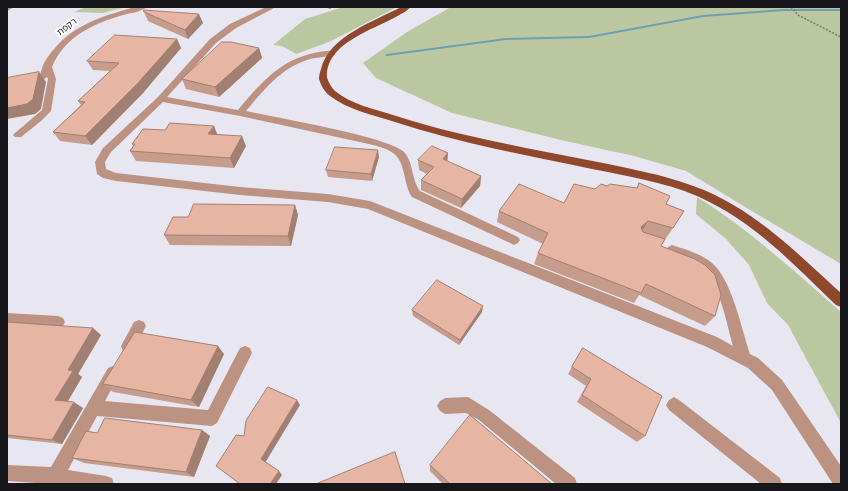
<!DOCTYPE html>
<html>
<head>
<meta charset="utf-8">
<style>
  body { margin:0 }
  #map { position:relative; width:848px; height:491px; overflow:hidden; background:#e8e7f1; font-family:"Noto Sans",sans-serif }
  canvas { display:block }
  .frame { position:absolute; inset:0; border:8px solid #17161a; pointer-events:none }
</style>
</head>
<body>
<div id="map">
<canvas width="848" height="491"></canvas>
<div class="frame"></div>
</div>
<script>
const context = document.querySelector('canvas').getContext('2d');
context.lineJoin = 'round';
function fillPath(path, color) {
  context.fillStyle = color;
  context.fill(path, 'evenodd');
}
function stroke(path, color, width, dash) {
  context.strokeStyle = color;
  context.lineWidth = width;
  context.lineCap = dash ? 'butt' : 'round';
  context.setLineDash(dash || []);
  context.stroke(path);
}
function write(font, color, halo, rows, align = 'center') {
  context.font = font + ' "Noto Sans","Noto Sans Hebrew",sans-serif';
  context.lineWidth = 4;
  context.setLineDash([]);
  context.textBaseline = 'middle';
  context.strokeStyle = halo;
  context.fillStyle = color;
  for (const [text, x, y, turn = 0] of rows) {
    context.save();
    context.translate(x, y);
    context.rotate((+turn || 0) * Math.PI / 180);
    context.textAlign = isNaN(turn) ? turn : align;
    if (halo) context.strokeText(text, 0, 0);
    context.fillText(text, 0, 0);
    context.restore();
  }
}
fillPath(new Path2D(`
  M86,7h40l-23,6 -29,-1z
  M343,7h54l-68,35 -33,12 -14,-8 -9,-1 32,-26z
  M451,7h390v257l-96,-57 -59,-36 -52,-15 -69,-15 -113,-28 -76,-35 -13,-15 44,-31z
  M697,197c52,32 97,74 144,115v111l-53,-98 -21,-22 -18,-38 -23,-26 -30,-25z`), '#bbc7a0');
fillPath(new Path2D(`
  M784,9h57v2h-57l-81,6 -114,21 -83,2 -119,16 -2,-1 2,-1 119,-16 83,-2 114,-21z`), '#6e9db6');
stroke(new Path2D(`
  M791,7l7,8 43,22`), '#78777e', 1.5, [2, 1.5]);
fillPath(new Path2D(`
  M7,7h7l-7,4z
  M135,7h12c-6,5 -17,6 -24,8 -30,9 -58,21 -71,52l4,12 -5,32 -10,10 -20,16h-6l-2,-2 2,-2 27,-23 6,-31 -1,-2 -4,3 -4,-3c2,-4 3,-10 5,-14 22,-36 52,-45 91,-56z
  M266,7h10l-40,21 -20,15 -49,54 71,13c21,-25 40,-48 72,-56 8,-2 17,-4 25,-3v4c-9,2 -19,2 -28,5 -26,8 -44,31 -61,51 27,6 144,26 158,41 10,11 7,27 16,39l98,46 2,3 -2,3 -4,2 -4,-2 -98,-46c-9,-13 -6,-35 -19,-44 -7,-5 -16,-7 -24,-9l-129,-28 -77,-14 -52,50 -6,10 1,7 10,4 124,14 88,7 42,7 347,136 16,9c-6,-21 -13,-61 -29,-75 -10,-9 -24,-13 -36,-18l-2,-3 2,-3 4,-2c15,5 34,10 44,22 17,19 26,63 34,87l8,4 24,22 59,86v18h-8l-61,-94 -24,-22 -41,-21 -339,-138 -40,-7 -88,-7 -124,-14 -13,-3 -6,-4 -2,-12 8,-14 55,-51 52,-58 20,-15z
  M7,313l51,3 5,2 2,4 -2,4 -5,2 -51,-3z
  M139,320l5,2 2,4 -13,25 -5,1 -5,-1 -2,-5 13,-24z
  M245,346l5,2 2,5 -35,70 -5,3 -115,-10 -29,54 38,6 6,2 2,6h-64l-43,-3v-16l44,2 57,-99 5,-2 5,2 2,5 -15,28 103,9 32,-62z
  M468,397l21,13 86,68 2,6h-21l-77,-64 -13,-7 -21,1 -5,-3 -3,-5 3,-5 5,-3z
  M674,397l5,3 101,78 2,6h-21l-92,-74 -3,-5 3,-5z`), '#bc9283');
fillPath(new Path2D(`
  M401,7h10c-22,20 -85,30 -84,70 1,5 5,11 8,14 16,13 39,18 58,24 86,28 177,39 265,60 15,4 31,9 46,15 54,23 94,64 137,103v14l-5,-2c-44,-42 -82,-84 -139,-109 -33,-14 -70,-20 -105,-27 -66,-14 -133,-26 -197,-47 -21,-7 -47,-12 -65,-26 -5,-4 -9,-10 -11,-17 0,-4 1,-7 2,-10 8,-33 54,-48 80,-62z`), '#90482d');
fillPath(new Path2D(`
  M144,12l59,11 -15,16 -40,-18z
  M177,39l4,9 -38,45 -51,52 -32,-4 -7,-9 28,-27 -3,-4 32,-30 -17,-1 -6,-9z
  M259,48l3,10 -43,39 -33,-8 -4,-10z
  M214,126l3,9 29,11 -12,22 -98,-7 -6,-10 3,-5 -1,-2 33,-14z
  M448,153l-1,8 34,15 -1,10 -19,22 -40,-18v-10l6,-6 -8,-4 -1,-10z
  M379,157l-7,24 -44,-4 -2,-7z
  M607,186l59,18 18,7 -23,35 54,70 -10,10 -66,-31 -5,8 -100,-39 4,-11 5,-9 -46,-22 2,-11 65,-8 31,-14z
  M295,205l3,10 -7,31 -121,-1 -6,-10 24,-18z
  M412,310l70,2 -23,33 -46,-29z
  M7,322l94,13 -23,39 4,3 -14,24 15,7 -21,36 -55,-6z
  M583,348l62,88 -8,6 -60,-40 9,-16 -18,-12z
  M224,354l-25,53 -86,-15 -10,-8z
  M202,430l8,6 -16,41 -110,-14 -12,-5 25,-25z
  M430,465l122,19h-109l-13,-13z`), '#c69c8c');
fillPath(new Path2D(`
  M328,7h7l-6,2z
  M199,14l4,9 -15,16 -3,-9z
  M177,39l4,9 -38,45 -51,52 -7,-9z
  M259,48l3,10 -43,39 -4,-10z
  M39,72l7,10 -5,27 -6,5 -28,5v-11z
  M214,126l4,10 -10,-2z
  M242,136l4,10 -12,22 -4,-10z
  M378,150l1,7 -7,24 -1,-7z
  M448,153l-1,10 -4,-4z
  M481,176l-1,10 -19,22 1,-9z
  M295,205l3,10 -7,31 -3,-10z
  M648,221l-7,12v-6z
  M483,306l-1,6 -23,33 1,-5z
  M93,328l8,7 -23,39 4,3 -17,29 -10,-6 13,-30z
  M218,346l6,8 -25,53 -8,-7z
  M297,400l3,5 -35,58 -4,-4z
  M74,402l9,6 -21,36 -10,-4z
  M202,430l8,6 -16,41 -8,-5z
  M279,471l3,4 -6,9h-6z`), '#a17f72');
const building = new Path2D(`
  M144,10l55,4 -14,16 -41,-18z
  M115,35l62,4 -39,44 -53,53 -32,-4 32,-30 -7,-1 41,-38 -32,-2z
  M222,42h9l28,6 -44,39 -33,-8z
  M39,72l-6,27 -6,5 -20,4v-30z
  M170,123l44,3 -6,8 34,2 -12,22 -100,-7 5,-7h-3l11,-15 22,1z
  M432,146l16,7 -5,6 38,17 -19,23 -41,-19 13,-13 -16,-7z
  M335,147l43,3 -7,24 -45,-4z
  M639,183l31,13 -4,8 18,7 -11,17 -25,-7 -7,6 2,5 22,7 -4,7 34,13 10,6 10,10 6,20 -6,21 -69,-32 -5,9 -103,-40 10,-20 -49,-22 20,-27 45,19 10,-19 21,5 6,-5 6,2 3,-2 27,4z
  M194,204l101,1 -7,31 -124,-1 9,-18h15z
  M437,280l46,26 -23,34 -48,-30z
  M7,322l86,6 -25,42 5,1 -18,29 19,2 -22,38 -45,-5z
  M135,332l83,14 -27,54 -88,-16z
  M583,348l79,48 -17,40 -63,-41 9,-16 -19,-12z
  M268,387l29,13 -36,59 18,12 -9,13h-30l-24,-18 20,-31 8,1 2,-15z
  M470,415l82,69h-102l-20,-19z
  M105,418l97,12 -16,42 -114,-14 14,-27 11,2z
  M395,452l10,32h-89z`);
fillPath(building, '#e6b5a3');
stroke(building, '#a17f72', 1);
write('9px', '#17161a', '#fff', [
  ["רקפת",67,27,-37]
]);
</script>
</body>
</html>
